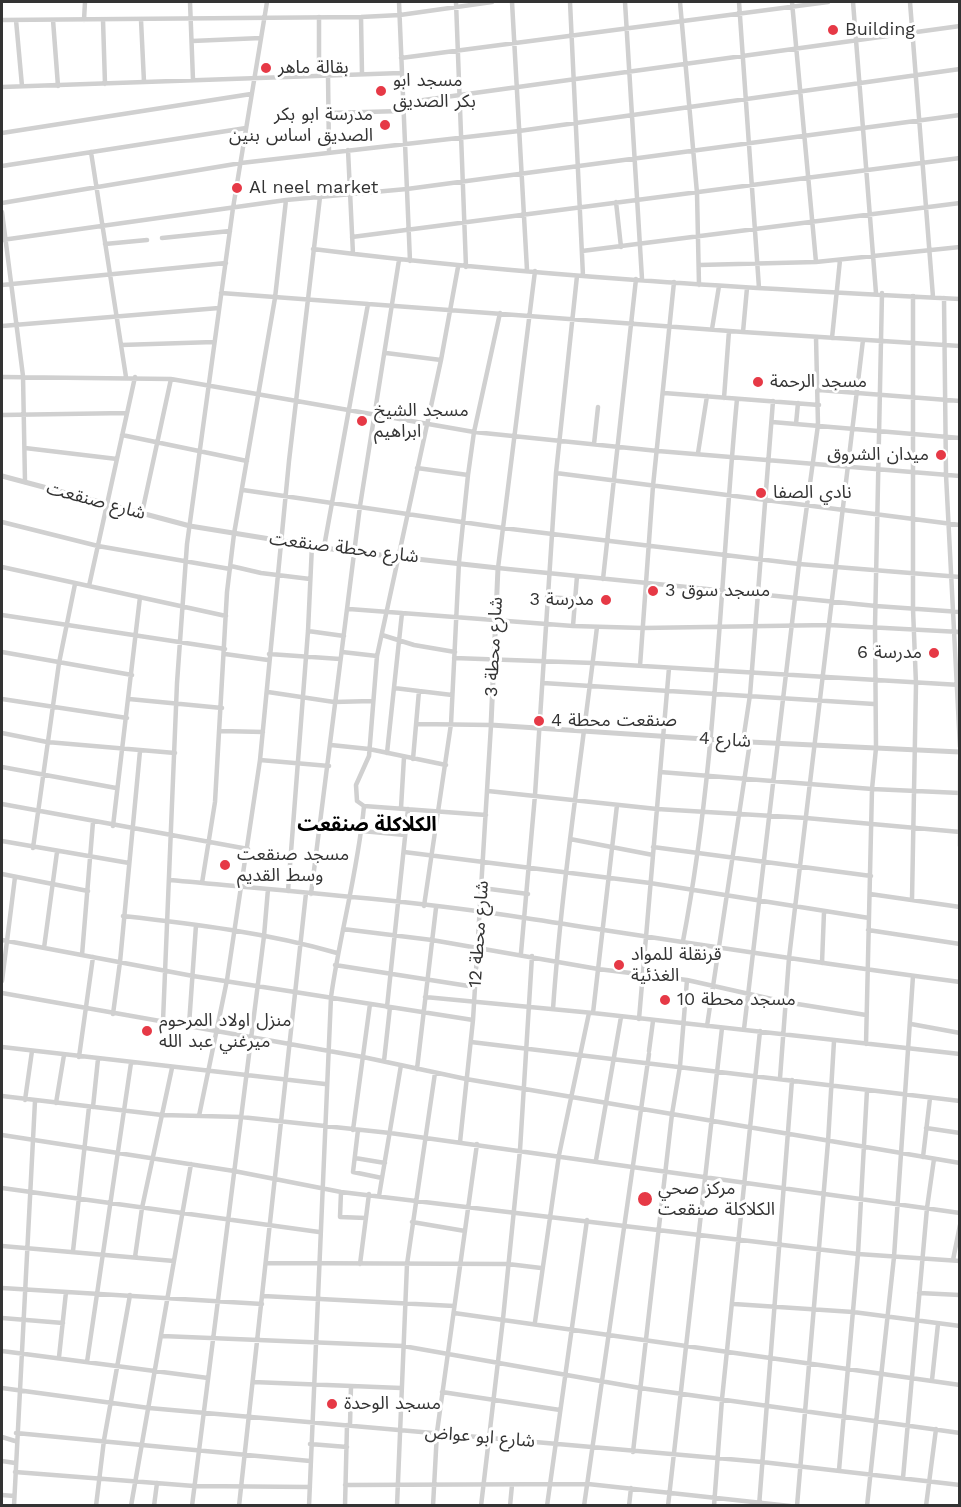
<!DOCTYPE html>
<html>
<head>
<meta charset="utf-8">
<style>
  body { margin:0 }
  #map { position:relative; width:961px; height:1507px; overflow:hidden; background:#fff; font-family:"Work Sans",sans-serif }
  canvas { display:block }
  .frame { position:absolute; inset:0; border:3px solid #333; pointer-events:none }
</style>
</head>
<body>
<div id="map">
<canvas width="961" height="1507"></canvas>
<div class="frame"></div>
</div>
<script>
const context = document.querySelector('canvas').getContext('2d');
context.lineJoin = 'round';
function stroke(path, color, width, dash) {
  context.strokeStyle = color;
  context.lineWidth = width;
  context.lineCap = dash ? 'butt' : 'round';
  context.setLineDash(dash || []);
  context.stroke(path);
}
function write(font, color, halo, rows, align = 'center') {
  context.font = font + ' "Work Sans","Noto Sans Arabic",sans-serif';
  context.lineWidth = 6;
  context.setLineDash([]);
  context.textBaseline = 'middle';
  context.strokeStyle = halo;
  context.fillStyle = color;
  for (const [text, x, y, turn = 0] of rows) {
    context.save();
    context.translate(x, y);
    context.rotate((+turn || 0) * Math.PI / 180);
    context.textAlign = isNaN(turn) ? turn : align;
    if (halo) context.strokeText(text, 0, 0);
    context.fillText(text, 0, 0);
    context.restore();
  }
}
stroke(new Path2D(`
  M190,2l3,78
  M399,2l11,259
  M456,2l10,265
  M512,2l15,268
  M570,2l13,274
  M625,2l17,277
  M680,2l17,191 2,92
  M739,2l20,286
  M792,2l24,260
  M853,2l23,291
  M910,2l23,295
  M319,17v58
  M361,17l1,57
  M2,20l359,-3 39,-2 92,-13
  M16,20l6,66
  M53,20l5,66
  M84,20l1,-18
  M103,20l2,64
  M141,20l3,62
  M192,41l69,-3
  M401,58l427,-56
  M328,75l1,77
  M2,87l399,-14
  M402,103l558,-77
  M328,113l74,-2
  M2,133l249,-39
  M348,150l5,104
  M91,152l35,225
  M2,166l244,-38
  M616,202l5,45
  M2,203l239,-40 278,-32 441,-62
  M2,212l21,164 2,106
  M352,237l608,-79
  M162,238l68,-7
  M2,240l284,-40 121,-11 553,-74
  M105,244l42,-4
  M313,249c215,27 430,39 647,50
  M582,251l378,-48
  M699,265l117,-3 144,-15
  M458,267l-17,93 -64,296 -8,100 -13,29 1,16 7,5 122,9
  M535,271l-37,297 378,38 84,6
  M2,285l224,-22
  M221,293l522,39 217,14
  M944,298l2,177 14,272
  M2,326l217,-18
  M712,329l7,-43
  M743,332l4,-44
  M832,338l8,-78
  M121,345l93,-3
  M386,353l55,7
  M2,377l169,2 303,53 184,19 302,25
  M819,390l141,11
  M664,393l155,12
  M724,398l5,-67
  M2,415l125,-2
  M772,422l188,16
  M796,424l2,-21
  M122,435l125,26
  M594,444l4,-37
  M25,448l92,11
  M698,453l9,-57
  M417,468l51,7
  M556,473l404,52
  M243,490l260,38 296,36 161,13
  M142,513l29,-134
  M2,522l96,24 132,23
  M324,547l44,-243
  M231,566l30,7 49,6
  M2,567l224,49
  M603,579l33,-300
  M89,586l46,-209
  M547,597l28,2
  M349,609l224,17 70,2 186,-3 131,7
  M2,615l223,34
  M573,626l4,-50
  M308,631l36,5
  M382,635l32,10 41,7
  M2,652l130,23
  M342,652l35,4
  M225,654l43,6
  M269,654l71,5
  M454,658l139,5 367,22
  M640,666l13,-180 21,-204
  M543,683l331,21
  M394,688l58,7
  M268,692l66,10 38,-1
  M2,699l125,19
  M129,699l93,9
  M417,724l74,1 -18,295 -13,122
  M221,731l42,1
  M2,733l45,9 128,11
  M743,741l7,-46 23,-294
  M331,745l38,4 77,16
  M387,753l15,-140
  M413,759l6,-68
  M260,760l69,6
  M960,760v86
  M2,767l114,21
  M660,772l212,17 88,4
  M488,791l169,18 149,9 154,14
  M2,804l246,45
  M401,808l3,-51
  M113,826l27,-229
  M319,827l86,8
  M570,839l83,16
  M2,841l127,22
  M653,847l218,29
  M33,848l26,-185 16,-79
  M404,852l246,31 219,35
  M2,874l86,17
  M170,880c118,11 238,20 355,38 145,22 289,45 435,64
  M202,883l13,-81 12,-210 7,-58 41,-236 11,-98
  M482,888l46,6
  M288,891l20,-260 4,-86
  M311,894l49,-388 39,-246
  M870,894l90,13
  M912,900l4,-216 -3,-75v-313
  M424,906l27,-182 8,-162 9,-87 6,-43 26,-119
  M123,916c72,8 145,17 214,37
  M343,929l89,11 166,29 89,11 98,22 81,13
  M868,930l92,14
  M2,940l191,36 280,44
  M683,941c34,-178 37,-362 54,-542
  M44,948l13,-96
  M521,953l14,-158 21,-322 21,-197
  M82,955l11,-133
  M822,963l2,-51
  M335,965l140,22
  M2,981l13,-104
  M2,993l361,64 103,22 494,84
  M425,997l168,16 367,41
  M387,1007l21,-198
  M553,1009c9,-128 29,-255 44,-382
  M593,1013l24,-208
  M113,1014l7,-52 20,-211
  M639,1019l30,-351
  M163,1021l14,-338 10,-139 46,-336 34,-206
  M911,1024l49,9
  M189,1025l7,-100
  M707,1026l43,-284
  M744,1029l55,-465 19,-139 -2,-88
  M471,1042l489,59
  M866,1044l6,-255 4,-41 -1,-122 7,-333
  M2,1047l323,37
  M649,1051l4,-30
  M79,1057l14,-100
  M384,1061l6,-54
  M417,1069l19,-161
  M780,1078l9,-120 74,-618
  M2,1096l160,19 79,2 149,16 570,80
  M25,1100l7,-49
  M56,1103l8,-48
  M93,1107l5,-48
  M199,1116l28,-136 33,-220 29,-299 31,-264
  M926,1128l34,5
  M353,1130l17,-126
  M358,1130l-5,42 29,6
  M2,1135l232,36 107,21 517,62 102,7
  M923,1157l7,-59
  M355,1158l30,5
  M596,1160l25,-143
  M2,1188l317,44
  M341,1192l-1,25 26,1
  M379,1196l22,-131
  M412,1222l53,9
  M2,1246l172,15
  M73,1251l16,-144
  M135,1257l7,-49 30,-140
  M953,1260l7,-35
  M266,1263l242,1 33,4
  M360,1264l9,-70
  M2,1288l260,16
  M919,1293l41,2
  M263,1296l191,10
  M734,1304l119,8 107,14
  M454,1313l506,72
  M2,1318l61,5
  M535,1322l24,-167 30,-142
  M162,1336l241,10 237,42 320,45
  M2,1351l206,27
  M59,1357l7,-65
  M87,1362l44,-299
  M932,1380l6,-56
  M253,1382l148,6
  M2,1388l147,20 613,54 198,23
  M442,1392l118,18
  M350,1425l1,-39
  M16,1433l294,28
  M2,1437l13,4
  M310,1444l37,3
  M633,1452l39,-338 8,-48 7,-86
  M2,1461l13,2
  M839,1470l19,-216 9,-164
  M15,1472l179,14 116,1
  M903,1478l24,-270 7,-49
  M345,1485l243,-1 202,22
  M2,1495l12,1
  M14,1506l21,-405
  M96,1506l8,-66 26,-145
  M131,1506l60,-342
  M154,1506l3,-23
  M192,1506l72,-570 4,-47
  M239,1506l67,-613
  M309,1506l22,-509c9,-64 27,-126 33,-191
  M345,1506l2,-81
  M397,1506l10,-242 28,-191
  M433,1506l4,-74 40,-288
  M481,1506l22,-187 17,-169 12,-194
  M510,1506l2,-21
  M547,1506l40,-286
  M584,1506l65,-452
  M629,1506l2,-18
  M668,1506l54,-478
  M714,1506l8,-107 38,-368
  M759,1506l33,-426
  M797,1506l31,-364 6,-101
  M867,1506l27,-249 19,-281
  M926,1506l10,-77`), '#d0d0d0', 4.5);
stroke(new Path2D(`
  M2,476l188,50 154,25 154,17 -7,157 259,17 210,10`), '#d0d0d0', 5);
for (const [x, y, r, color] of [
  [833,30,6,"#e63946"],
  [266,68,6,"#e63946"],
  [381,91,6,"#e63946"],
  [385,125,6,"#e63946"],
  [237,188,6,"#e63946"],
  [758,382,6,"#e63946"],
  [362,421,6,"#e63946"],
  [941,455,6,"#e63946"],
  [761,493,6,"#e63946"],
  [653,591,6,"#e63946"],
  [606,600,6,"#e63946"],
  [934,653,6,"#e63946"],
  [539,721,6,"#e63946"],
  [225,865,6,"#e63946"],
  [619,965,6,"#e63946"],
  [665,1000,6,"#e63946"],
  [147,1031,6,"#e63946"],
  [645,1199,8,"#e63946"],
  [332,1404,6,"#e63946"]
]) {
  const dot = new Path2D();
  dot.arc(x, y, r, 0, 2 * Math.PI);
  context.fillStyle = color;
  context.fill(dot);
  stroke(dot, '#fff', 2);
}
write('18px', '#333', '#fff', [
  ["Building",845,30],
  ["بقالة ماهر",278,68],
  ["مسجد ابو",393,81],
  ["بكر الصديق",393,102],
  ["مدرسة ابو بكر",373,115,"right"],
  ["الصديق اساس بنين",373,136,"right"],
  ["Al neel market",249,188],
  ["مسجد الرحمة",770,382],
  ["مسجد الشيخ",374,411],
  ["ابراهيم",374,432],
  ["ميدان الشروق",929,455,"right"],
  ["نادي الصفا",773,493],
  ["مسجد سوق 3",665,591],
  ["مدرسة 3",594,600,"right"],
  ["مدرسة 6",922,653,"right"],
  ["صنقعت محطة 4",551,721],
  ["مسجد صنقعت",237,855],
  ["وسط القديم",237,876],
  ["قرنقلة للمواد",631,955],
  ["الغذئية",631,976],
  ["مسجد محطة 10",677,1000],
  ["منزل اولاد المرحوم",159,1021],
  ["ميرغني عبد الله",159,1042],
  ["مركز صحي",658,1189],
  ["الكلاكلة صنقعت",658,1210],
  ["مسجد الوحدة",344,1404]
], 'left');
write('18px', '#333', '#fff', [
  ["شارع صنقعت",96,501,15],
  ["شارع محطة صنقعت",344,548,7],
  ["شارع محطة 3",494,647,-87],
  ["شارع 4",725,740,4],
  ["شارع محطة 12",479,934,-86],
  ["شارع ابو عواض",480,1437,5]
]);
write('bold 20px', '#000', '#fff', [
  ["الكلاكلة صنقعت",367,825]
]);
</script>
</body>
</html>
